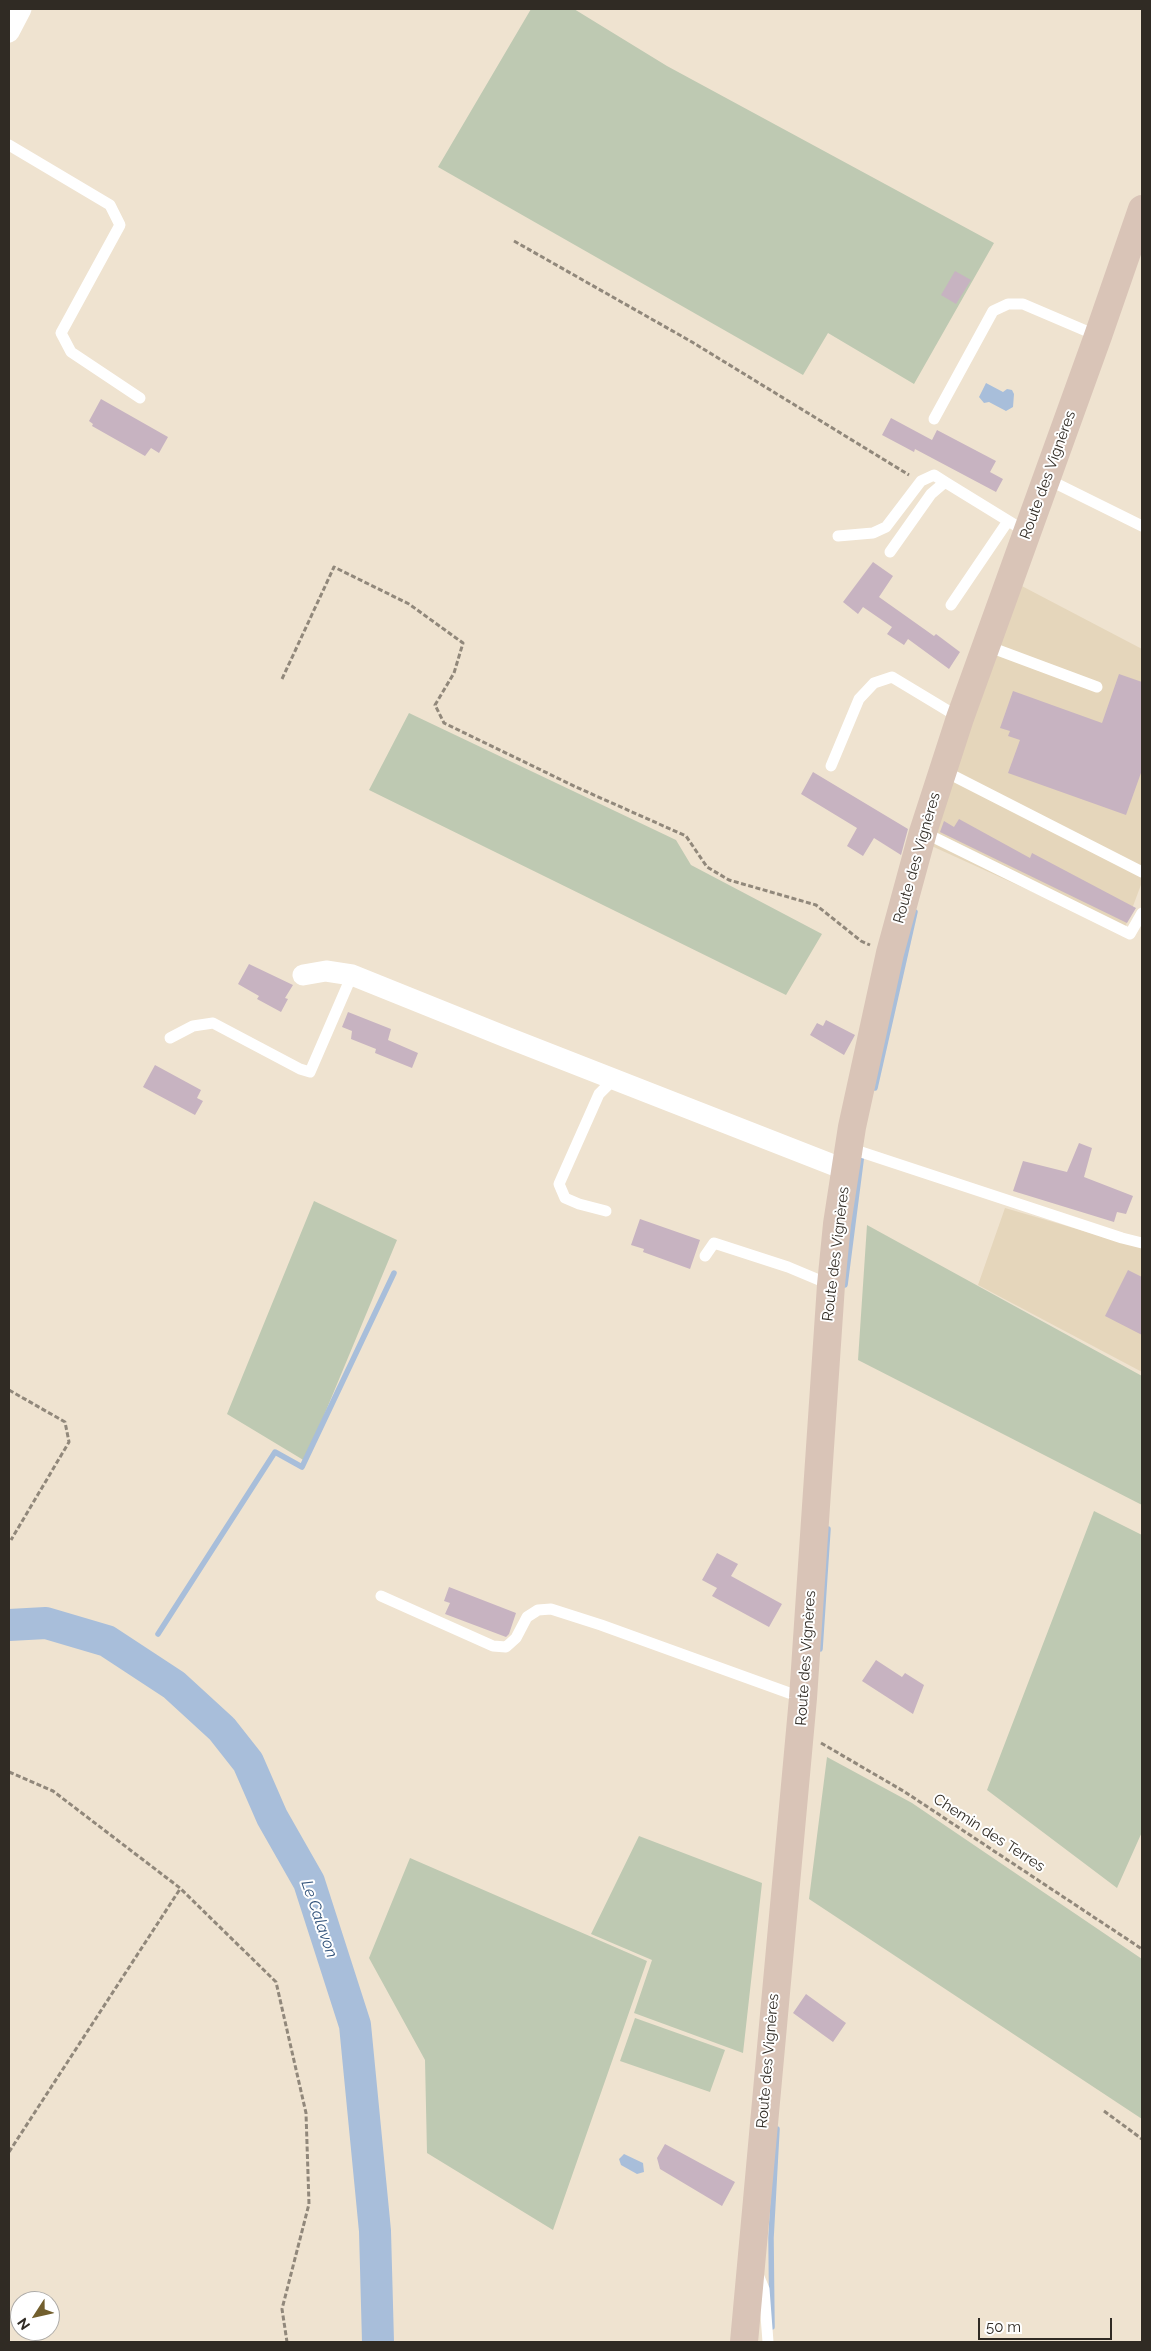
<!DOCTYPE html>
<html>
<head>
<meta charset="utf-8">
<style>
  body { margin:0 }
  #map { position:relative; width:1151px; height:2351px; overflow:hidden; background:#efe3d0; font-family:Raleway,sans-serif }
  canvas { display:block }
  .frame { position:absolute; inset:0; border:10px solid #302b24; pointer-events:none }
  .north { position:absolute; left:10px; top:2291px; width:50px; height:50px; box-sizing:border-box; background:#fff; border:1px solid #acaaa7; border-radius:50%; rotate:235deg; font-size:14px; font-weight:700; line-height:20px; text-align:center; color:#302b24 }
  .north::after { content:''; display:block; margin:auto; width:18px; height:22px; background:#725f2e; clip-path:polygon(50% 0,100% 100%,50% 72%,0 100%) }
  .scale { position:absolute; left:978px; top:2318px; width:134px; height:22px; box-sizing:border-box; border:2px solid #302b24; border-top:0; padding-left:6px; font-size:15px; line-height:18px; white-space:nowrap; color:#302b24; -webkit-text-stroke:4px #fff; paint-order:stroke }
</style>
</head>
<body>
<div id="map">
<canvas width="1151" height="2351"></canvas>
<div class="frame"></div>
<div class="north">N</div>
<div class="scale">50 m</div>
</div>
<script>
const context = document.querySelector('canvas').getContext('2d');
context.lineJoin = 'round';
function fillPath(path, color) {
  context.fillStyle = color;
  context.fill(path, 'evenodd');
}
function stroke(path, color, width, dash) {
  context.strokeStyle = color;
  context.lineWidth = width;
  context.lineCap = dash ? 'butt' : 'round';
  context.setLineDash(dash || []);
  context.stroke(path);
}
function write(font, color, halo, rows, align = 'center') {
  context.font = font + ' Raleway,sans-serif';
  context.lineWidth = 4;
  context.setLineDash([]);
  context.textBaseline = 'middle';
  context.strokeStyle = halo;
  context.fillStyle = color;
  for (const [text, x, y, turn = 0] of rows) {
    context.save();
    context.translate(x, y);
    context.rotate((+turn || 0) * Math.PI / 180);
    context.textAlign = isNaN(turn) ? turn : align;
    if (halo) context.strokeText(text, 0, 0);
    context.fillText(text, 0, 0);
    context.restore();
  }
}
fillPath(new Path2D(`
  M1018,584l124,65v233l-19,51 -198,-90z
  M1005,1208l137,40v124l-164,-87z`), '#e5d6bb');
fillPath(new Path2D(`
  M531,9h43l93,57 327,177 -80,141 -86,-51 -25,42 -365,-208z
  M409,713l267,127 15,25 131,69 -36,61 -417,-205z
  M314,1201l83,39 -92,221 -78,-47z
  M867,1225l275,151v129l-284,-145z
  M1094,1511l48,24v297l-25,56 -130,-98z
  M827,1757l85,46 230,156v160l-333,-220z
  M639,1836l123,47 -19,170 -109,-40 18,-53 -61,-26z
  M410,1858l237,103 -94,269 -126,-77 -2,-93 -56,-102z
  M635,2018l90,32 -15,42 -90,-31z`), '#bec9b2');
fillPath(new Path2D(`
  M986,383l17,9 4,-3 5,1 2,4 -1,13 -7,4 -17,-9 -5,1 -5,-6z
  M624,2154l19,9 1,9 -7,2 -16,-9 -2,-6z`), '#a8beda');
stroke(new Path2D(`
  M875,1088l40,-176
  M845,1285l17,-132
  M158,1634l117,-182 27,15 92,-194
  M820,1649l8,-120
  M772,2327l-1,-89 6,-109`), '#a8beda', 5.5);
stroke(new Path2D(`
  M9,1625l37,-2 61,18 67,44 48,44 26,33 24,55 37,65 46,143 20,206 3,111`), '#a8beda', 32);
fillPath(new Path2D(`
  M955,271l16,9 -15,24 -15,-9z
  M101,399l67,38 -9,16 -8,-5 -6,8 -53,-30 1,-2 -4,-3z
  M891,418l41,22 5,-10 59,31 -6,11 13,7 -7,13 -81,-43 -1,3 -32,-17z
  M873,562l20,14 -14,21 55,39 2,-2 24,18 -11,17 -41,-30 -4,6 -17,-11 5,-7 -29,-20 -5,7 -15,-12z
  M1119,674l23,8v88l-16,45 -118,-42 12,-33 -12,-4 2,-5 -10,-3 13,-37 89,32z
  M813,772l95,57 -7,26 -27,-17 -11,18 -16,-10 10,-18 -56,-34z
  M959,819l71,39 2,-5 104,55 -9,15 -187,-91 4,-11 10,6z
  M249,964l44,21 -8,13 3,1 -7,13 -24,-13 2,-3 -21,-12z
  M348,1012l43,17 -3,11 30,13 -6,15 -37,-15 1,-4 -25,-10 1,-8 -10,-4z
  M826,1020l29,15 -11,20 -34,-20 7,-12 6,3z
  M155,1065l46,25 -4,8 6,3 -8,14 -52,-28z
  M1079,1143l13,5 -8,29 49,19 -7,18 -9,-2 -3,10 -101,-31 10,-30 44,11z
  M640,1219l60,21 -10,29 -47,-17 1,-3 -13,-4z
  M1128,1270l14,7v58l-37,-19z
  M717,1553l21,11 -7,12 51,28 -13,23 -57,-31 5,-8 -15,-8z
  M449,1587l67,26 -7,21 -3,3 -61,-23 5,-11 -6,-2z
  M876,1660l26,17 3,-4 19,12 -11,29 -51,-33z
  M806,1994l40,29 -13,19 -40,-29z
  M665,2144l70,38 -13,24 -62,-37 -3,-11z`), '#c7b3c1');
stroke(new Path2D(`
  M514,241l178,101 217,133
  M282,679l52,-112 75,37 54,39 -9,30 -19,32 9,18 132,64 110,49 21,31 22,13 87,25 45,36 9,4
  M9,1390l56,32 4,20 -58,98
  M821,1743l84,49 237,157
  M9,1772l44,19 127,97 96,94 30,131 3,91 -27,105 5,33
  M1104,2111l38,28
  M9,2152l171,-263`), '#91887b', 3, [5, 2.5]);
stroke(new Path2D(`
  M9,145l101,60 10,20 -59,108 10,19 69,46
  M934,419l59,-108 15,-7h15l75,32
  M1047,479l95,47
  M838,536l35,-3 13,-6 35,-46 13,-6 11,7
  M890,552l41,-58 14,-12 83,51
  M951,605l57,-84
  M987,646l110,41
  M831,766l28,-67 15,-16 18,-6 68,41
  M942,770l200,102
  M923,832l207,102 12,-21
  M170,1038l23,-12 20,-3 87,46 10,3 42,-97
  M849,1148l273,90 20,5
  M606,1211l-27,-7 -14,-6 -6,-14 40,-90 14,-14
  M705,1256l9,-13 74,24 43,18
  M381,1596l112,50 13,1 10,-9 11,-21 11,-7 13,-1 50,16 202,73
  M757,2272l7,17 4,53`), '#fff', 11);
stroke(new Path2D(`
  M9,32l12,-23
  M303,975l23,-4 26,4 154,62 340,133`), '#fff', 21);
stroke(new Path2D(`
  M744,2342l59,-644 28,-413 6,-61 15,-97 38,-174 33,-121 37,-114 138,-382 44,-127`), '#d9c4b7', 28);
write('15px', '#302b24', '#fff', [
  ["Route des Vignères",1048,475,-70],
  ["Route des Vignères",917,858,-74],
  ["Route des Vignères",836,1254,-83],
  ["Route des Vignères",806,1658,-86],
  ["Chemin des Terres",989,1833,33],
  ["Route des Vignères",768,2061,-85]
]);
write('italic 16px', '#31527a', '#fff', [
  ["Le Calavon",319,1919,71]
]);
</script>
</body>
</html>
